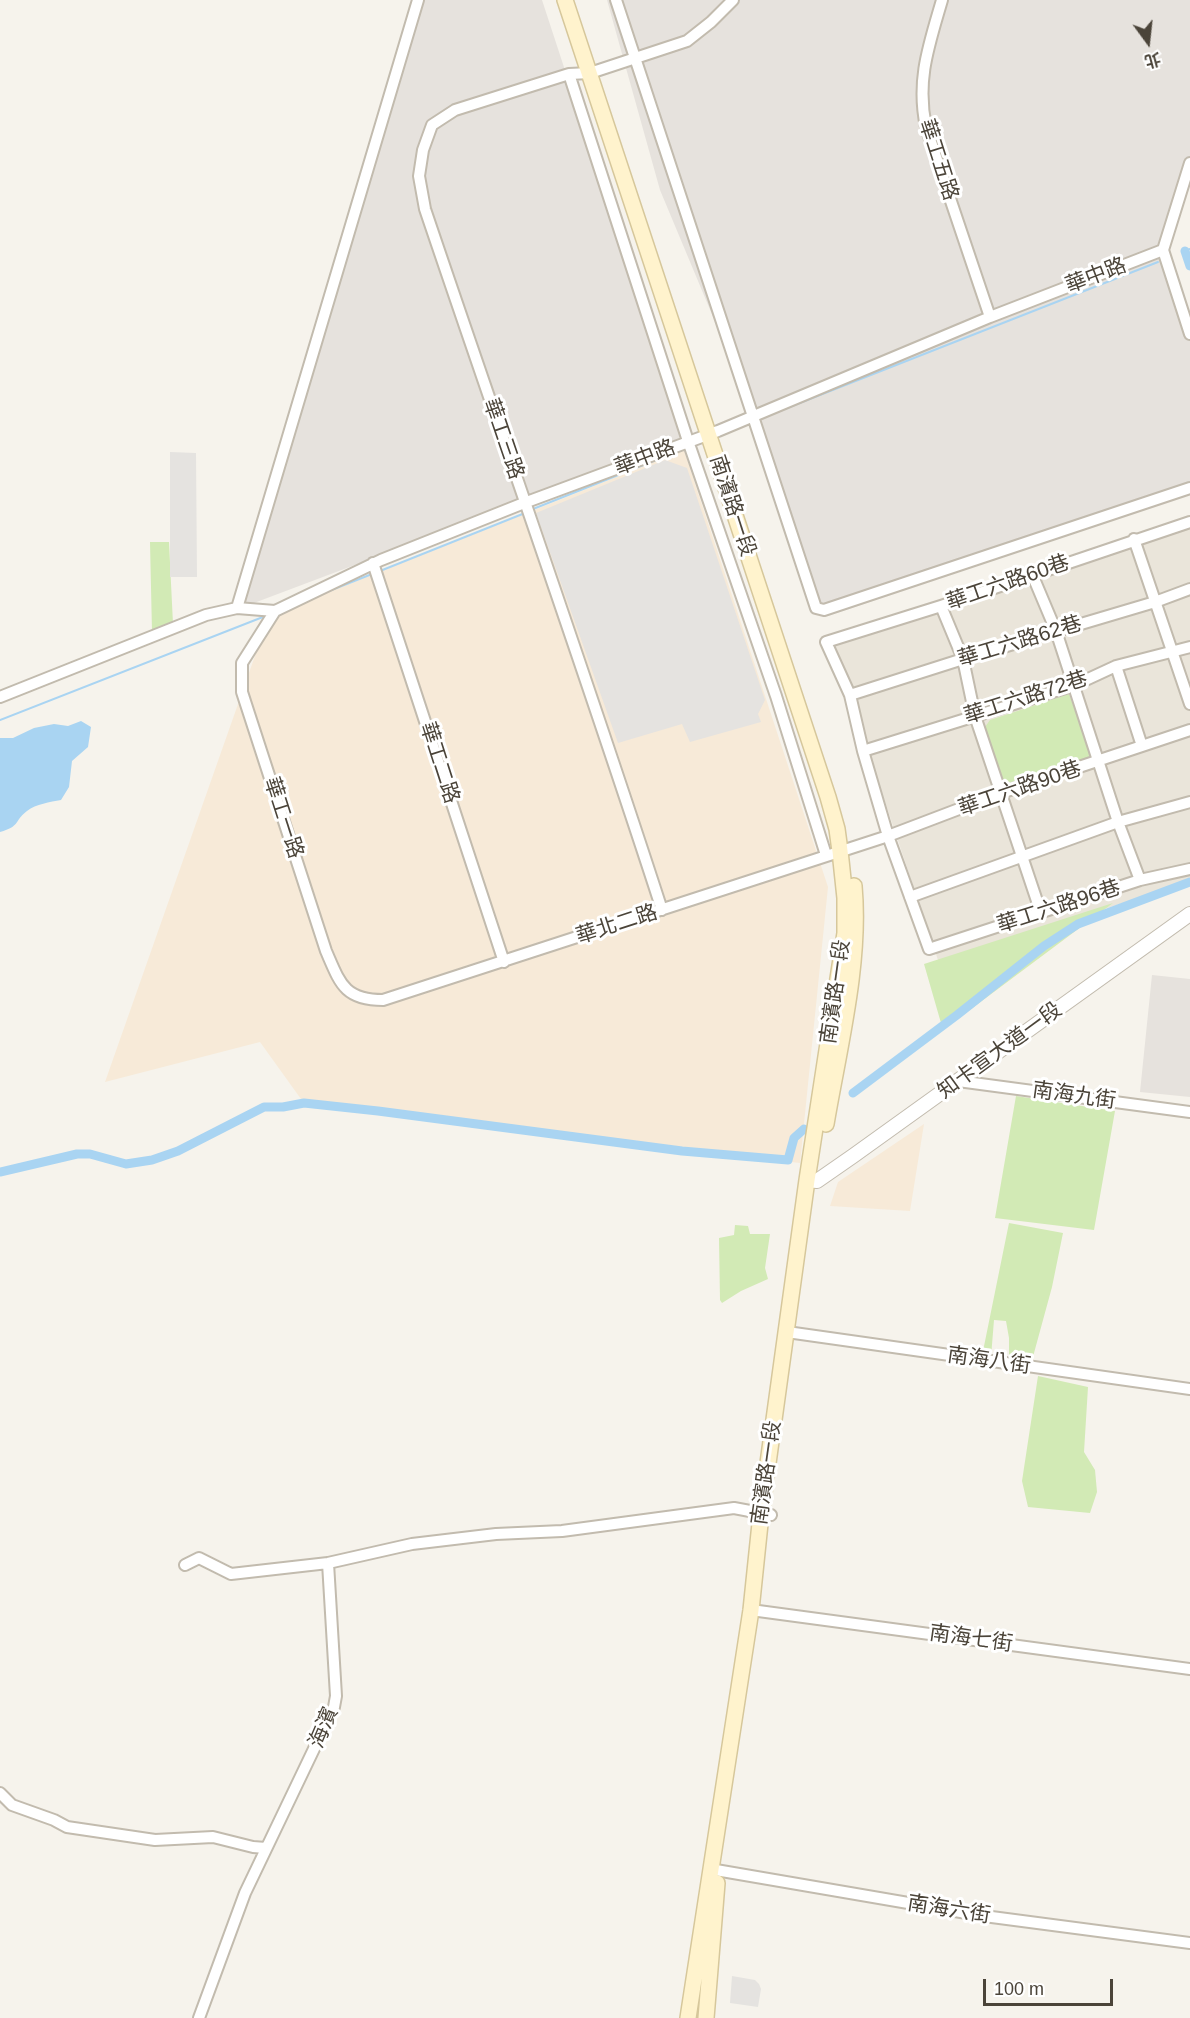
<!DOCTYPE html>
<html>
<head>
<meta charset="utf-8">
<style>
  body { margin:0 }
  #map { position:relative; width:1190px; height:2018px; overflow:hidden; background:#f6f3ec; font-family:Arial,"Noto Sans TC",sans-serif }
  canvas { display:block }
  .north { position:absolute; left:1118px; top:12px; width:60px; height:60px; -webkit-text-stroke:4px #fff; paint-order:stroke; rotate:165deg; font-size:16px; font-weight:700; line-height:24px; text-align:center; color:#4b4439 }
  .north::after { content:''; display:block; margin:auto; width:21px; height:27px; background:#4b4439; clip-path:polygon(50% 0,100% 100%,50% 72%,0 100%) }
  .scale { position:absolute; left:983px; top:1979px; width:130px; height:27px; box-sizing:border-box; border:3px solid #4b4439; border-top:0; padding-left:8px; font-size:18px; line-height:21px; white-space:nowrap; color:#4b4439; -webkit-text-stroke:4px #fff; paint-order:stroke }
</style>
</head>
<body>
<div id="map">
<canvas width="1190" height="2018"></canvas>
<div class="north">北</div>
<div class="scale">100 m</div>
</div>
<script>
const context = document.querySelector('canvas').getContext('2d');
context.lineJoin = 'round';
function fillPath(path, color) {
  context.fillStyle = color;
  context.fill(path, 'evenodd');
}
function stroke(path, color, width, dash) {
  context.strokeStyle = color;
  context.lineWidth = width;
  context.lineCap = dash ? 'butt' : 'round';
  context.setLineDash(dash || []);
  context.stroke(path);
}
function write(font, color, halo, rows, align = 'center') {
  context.font = font + ' Arial,"Noto Sans TC",sans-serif';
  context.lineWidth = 6;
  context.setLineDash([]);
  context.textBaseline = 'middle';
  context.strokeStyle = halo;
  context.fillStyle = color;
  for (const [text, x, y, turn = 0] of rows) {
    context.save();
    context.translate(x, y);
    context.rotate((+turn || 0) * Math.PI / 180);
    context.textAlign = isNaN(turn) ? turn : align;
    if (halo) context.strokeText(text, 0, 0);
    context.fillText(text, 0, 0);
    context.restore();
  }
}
fillPath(new Path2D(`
  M1190,518v363l-251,82 -109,-325z`), '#eae5da');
fillPath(new Path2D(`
  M684,450l144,437 -28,276 -494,-57 -46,-64 -155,40 164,-466z
  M924,1124l-14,87 -80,-5 8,-24z`), '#f7ead8');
fillPath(new Path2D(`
  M423,0h119l144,440 -440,166 -3,-6 88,-287z
  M607,0h583v165l-27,85 27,84v154l-374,120 -62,-193 -94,-225z
  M1152,975l38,4v118l-50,-5z`), '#e6e2dd');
fillPath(new Path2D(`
  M150,542h19l4,82 -21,8z
  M1069,694l24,67 -88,28 -20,-62 5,-7z
  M1113,903l-170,127 -19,-66z
  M1016,1096l99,15 -21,119 -99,-12z
  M1009,1223l54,10 -11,54 -21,77 -22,-4v-22l-3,-17 -12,-1 -3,37 -9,-1z
  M735,1225l13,1 2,8h20l-5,34 3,11 -27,12 -19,12 -2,-3 -1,-62 15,-3z
  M1038,1376l50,11 -4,65 11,18 2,22 -7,21 -62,-6 -6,-26z`), '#d2eab5');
fillPath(new Path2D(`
  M170,452l26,1 1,124h-27z
  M665,460l22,8 78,232 -7,14 3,8 -71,20 -8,-18 -64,19 -82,-230z
  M732,1976l23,4 4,4 2,5 -3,18 -28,-4z`), '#e5e3e0');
fillPath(new Path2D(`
  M81,721l10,6 -3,20 -16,14 -3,26 -8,13c-11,2 -25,4 -34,11 -14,11 -6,15 -27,21v-94h13l21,-10 20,-4 14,2z`), '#a9d4f2');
stroke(new Path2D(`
  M1185,251l5,-2
  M764,417l394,-155
  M533,509l153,-61
  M380,571l145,-58
  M329,591l43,-17
  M0,720l268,-105`), '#a9d4f2', 2);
stroke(new Path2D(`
  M1185,251l5,15
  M853,1093l104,-78 87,-69 34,-22 112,-42
  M0,1172l77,-18h13l36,10 26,-4 26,-9 86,-44h19l21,-4 74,8 304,40 106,9 6,-22 10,-9`), '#a9d4f2', 9);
const minor = new Path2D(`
  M616,0l200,608 8,2 366,-122
  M942,0c-13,45 -26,80 -16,127l64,190
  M569,74l119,367 88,255 50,159
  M1190,163l-27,87 27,84
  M1190,522l-249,84 -115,36 24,53 13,56 25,85 41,113 211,-69 50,-11
  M1134,539l56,165
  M373,563l131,399
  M1032,574l24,57 62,191 22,58
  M941,606l22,53 12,57 66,197
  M237,608l181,-608
  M275,611l-33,52v29l84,259c14,32 18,49 57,49l505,-164 113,-43 189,-63
  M1116,666l26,80
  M850,695l113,-36 192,-57 35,-13
  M0,697l206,-82 31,-7 38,3 106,-51 143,-57 194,-72 272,-114 173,-67
  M863,751l212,-66 41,-19 74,-19
  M910,897l208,-75 72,-20
  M662,910c-76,-235 -158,-467 -237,-701l-6,-33 4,-26 9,-25 23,-15 114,-36 21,-1 97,-32 24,-19 22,-22
  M958,1081l232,31
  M787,1332l403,57
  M185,1565l14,-7 32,16 97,-11 84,-19 84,-10 66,-3 172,-23 37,7
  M751,1610l439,59
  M0,1793l12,12 42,15 13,7 88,13 58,-3 40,10 13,1
  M710,1869l274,47 206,27
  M199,2018l46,-125 89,-186 2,-11 -8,-133`);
const tertiary = new Path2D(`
  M807,1180l10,1 36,-25 337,-242`);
const secondary = new Path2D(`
  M565,0l263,797 9,32 3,22 5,47v35l-38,247 -46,334 -10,96 -63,408
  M826,1124c13,-77 35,-161 28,-238
  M706,2018l11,-135`);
stroke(minor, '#c2bbae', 14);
stroke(tertiary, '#c2bbae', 16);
stroke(secondary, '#d6c79b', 18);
stroke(minor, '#fff', 10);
stroke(tertiary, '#fff', 14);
stroke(secondary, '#fff3cd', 15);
write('21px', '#4b4439', '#fff', [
  ["華工五路",938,160,72],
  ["華中路",1096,276,-21],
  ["華工三路",503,439,71],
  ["華中路",645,458,-21],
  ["南濱路一段",732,506,72],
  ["華工六路60巷",1008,583,-19],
  ["華工六路62巷",1020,642,-17],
  ["華工六路72巷",1026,698,-18],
  ["華工二路",439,763,72],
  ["華工六路90巷",1020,789,-19],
  ["華工一路",283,818,72],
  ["華工六路96巷",1059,907,-18],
  ["華北二路",617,925,-18],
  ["南濱路一段",836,992,-82],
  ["知卡宣大道一段",1000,1051,-36],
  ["南海九街",1074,1096,8],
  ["南海八街",989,1361,8],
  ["南濱路一段",767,1473,-82],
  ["南海七街",971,1639,8],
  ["海濱",324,1728,-67],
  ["南海六街",949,1910,9]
]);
</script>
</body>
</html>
